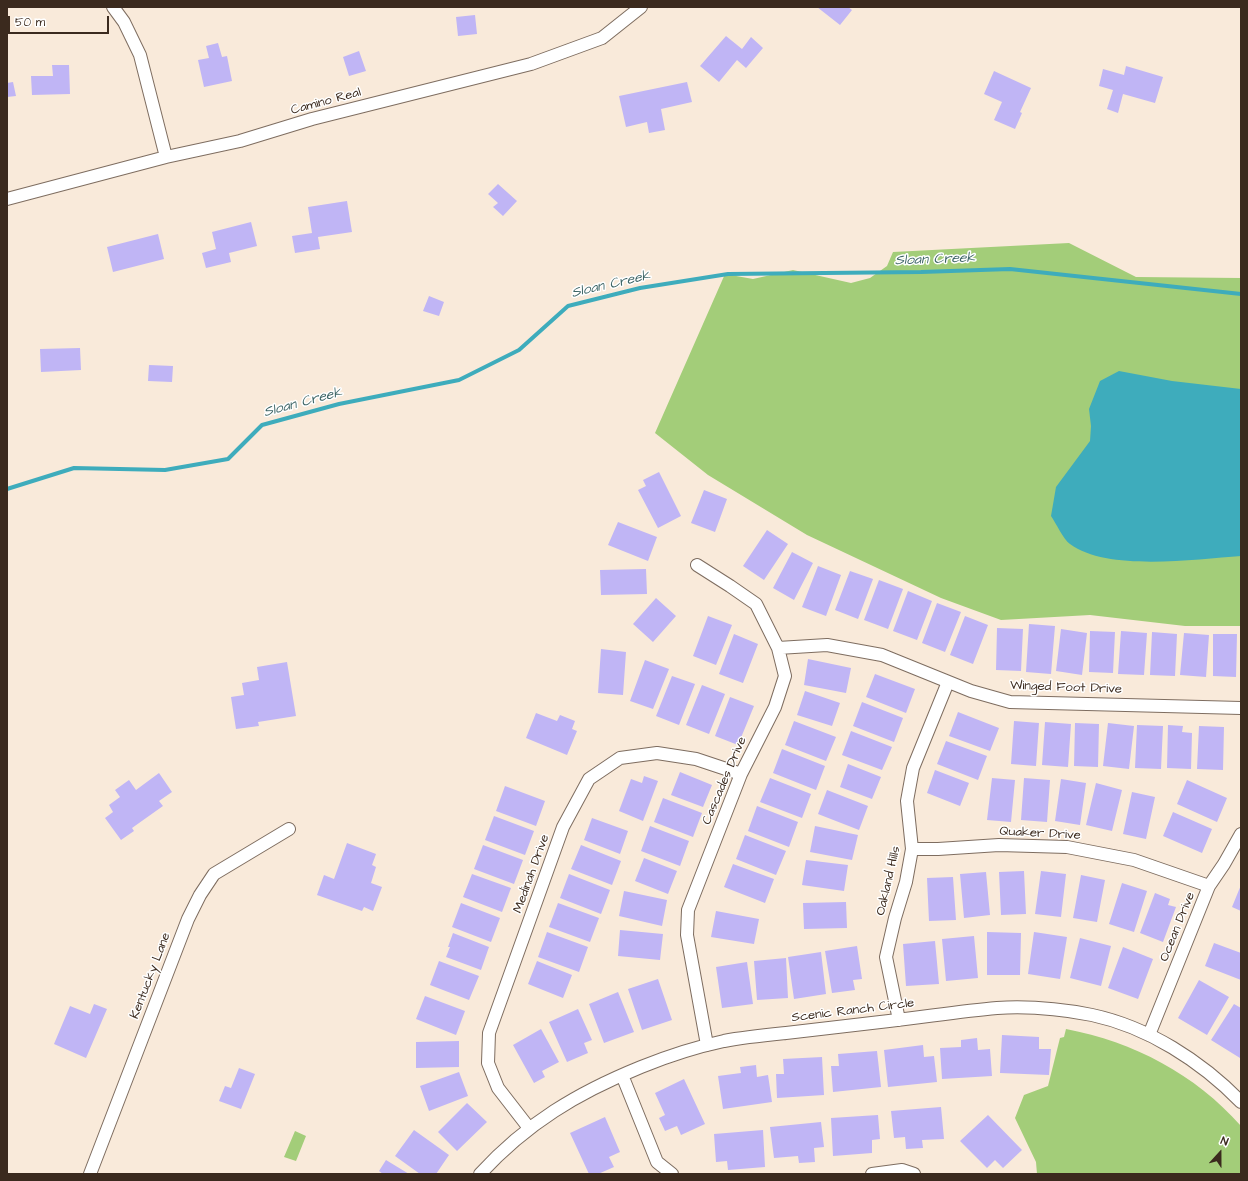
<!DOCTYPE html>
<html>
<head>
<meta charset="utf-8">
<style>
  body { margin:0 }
  #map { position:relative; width:1248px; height:1181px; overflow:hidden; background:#f9eada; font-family:"Architects Daughter",sans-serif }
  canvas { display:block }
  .frame { position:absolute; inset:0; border:8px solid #3b2a1e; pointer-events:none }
  .north { position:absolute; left:1200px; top:1133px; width:40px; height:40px; -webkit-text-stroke:3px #fff; paint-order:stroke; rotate:21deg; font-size:11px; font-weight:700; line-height:16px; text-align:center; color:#3b2a1e }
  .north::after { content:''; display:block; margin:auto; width:14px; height:18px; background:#3b2a1e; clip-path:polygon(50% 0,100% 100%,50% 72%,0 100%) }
  .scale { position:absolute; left:8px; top:16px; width:101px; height:18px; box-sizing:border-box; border:2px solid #3b2a1e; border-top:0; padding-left:5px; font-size:12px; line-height:14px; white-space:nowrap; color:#3b2a1e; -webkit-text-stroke:3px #fff; paint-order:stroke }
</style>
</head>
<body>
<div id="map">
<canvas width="1248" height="1181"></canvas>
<div class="frame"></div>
<div class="north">N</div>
<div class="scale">50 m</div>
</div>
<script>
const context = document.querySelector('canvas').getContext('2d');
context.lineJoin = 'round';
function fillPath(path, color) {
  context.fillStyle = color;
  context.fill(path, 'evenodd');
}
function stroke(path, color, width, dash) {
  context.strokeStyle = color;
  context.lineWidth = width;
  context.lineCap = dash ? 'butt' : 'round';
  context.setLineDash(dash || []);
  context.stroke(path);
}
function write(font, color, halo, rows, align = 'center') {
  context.font = font + ' "Architects Daughter",sans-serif';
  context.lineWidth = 3;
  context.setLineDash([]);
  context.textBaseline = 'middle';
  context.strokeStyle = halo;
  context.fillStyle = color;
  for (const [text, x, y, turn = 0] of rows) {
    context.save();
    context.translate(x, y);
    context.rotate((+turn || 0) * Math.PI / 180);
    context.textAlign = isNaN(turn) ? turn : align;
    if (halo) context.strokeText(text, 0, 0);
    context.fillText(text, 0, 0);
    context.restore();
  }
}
fillPath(new Path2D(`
  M1069,243l67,34 105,1v348h-56l-95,-11 -89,5 -60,-22 -134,-63 -99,-60 -53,-42 70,-159 28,5 40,-9 58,13 19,-5 17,-12 6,-14z
  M1066,1029c68,13 129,45 175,97v48h-204l-1,-12 -21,-44 9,-23 24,-9 12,-48 4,-1z
  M295,1131l11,5 -10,25 -12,-4z`), '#a3cd79');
fillPath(new Path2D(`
  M1119,371l53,10 69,8v167c-46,3 -133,16 -171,-12 -7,-5 -14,-21 -19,-28l5,-29 34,-46 1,-15 -2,-17 11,-28z`), '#3eacbc');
stroke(new Path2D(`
  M7,489l67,-21 91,2 63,-11 34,-34 77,-21 120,-24 60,-30 49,-44 72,-18 88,-14 193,-2 89,-3 231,25`), '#3eacbc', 4);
fillPath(new Path2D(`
  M817,7h31l4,3 -12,15z
  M475,15l2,19 -19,2 -2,-19z
  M726,36l16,13 9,-12 12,11 -17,20 -9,-8 -18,22 -19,-16z
  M218,43l4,14 5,-1 5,25 -28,6 -6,-27 11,-2 -3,-12z
  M359,51l7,20 -17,5 -6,-19z
  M52,65h17l1,29 -38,1 -1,-19h22z
  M1126,66l37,11 -8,26 -32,-9 -5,19 -11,-4 6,-19 -14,-4 4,-17 21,6z
  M994,71l37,17 -11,24 2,1 -7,16 -21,-9 8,-18 -18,-8z
  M13,82l3,14 -9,1v-14z
  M687,82l5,20 -31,7 4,21 -16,3 -2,-11 -21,5 -7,-31z
  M498,184l19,17 -14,15 -10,-9 5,-4 -10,-9z
  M347,201l5,31 -34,5 2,12 -25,4 -3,-17 20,-3 -4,-26z
  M251,222l6,24 -28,7 2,9 -25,6 -4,-15 14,-4 -4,-17z
  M158,234l6,25 -51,13 -6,-25z
  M429,296l15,6 -5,14 -16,-5z
  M80,348l1,22 -40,2 -1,-23z
  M149,365l24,1 -1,16 -24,-1z
  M659,472l22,44 -23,12 -20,-38 8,-4 -3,-6z
  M704,490l23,9 -12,33 -24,-9z
  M618,522l39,15 -9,24 -40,-16z
  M767,530l21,14 -24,36 -21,-14z
  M792,552l21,11 -19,37 -21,-12z
  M818,566l23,9 -15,41 -24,-9z
  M646,569l1,25 -46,1 -1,-25z
  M850,571l23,8 -15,40 -23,-9z
  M879,580l24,9 -15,40 -24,-9z
  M908,591l24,10 -15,39 -24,-9z
  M656,598l20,18 -23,26 -20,-18z
  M937,603l24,9 -16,40 -23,-9z
  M708,616l24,9 -16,40 -23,-9z
  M965,616l23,9 -15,39 -23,-9z
  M1029,624l26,2 -4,48 -25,-2z
  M997,628l26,1 -2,42 -25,-1z
  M1061,629l26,4 -5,42 -26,-4z
  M1090,631l25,1 -2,41 -24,-1z
  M1121,631l26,2 -3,42 -26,-1z
  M1152,632l25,2 -2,42 -25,-1z
  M1184,633l25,2 -3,42 -26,-2z
  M734,634l24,10 -15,39 -24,-9z
  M1213,634h24l-1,43 -23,-1z
  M601,649l25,3 -3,43 -25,-2z
  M808,659l43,9 -5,25 -42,-8z
  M645,660l24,9 -16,40 -23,-8z
  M287,662l9,54 -38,6 1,4 -23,3 -5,-32 13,-2 -2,-12 17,-3 -2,-13z
  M875,674l40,15 -9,24 -40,-16z
  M672,676l23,8 -16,41 -23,-9z
  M702,685l23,9 -16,40 -23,-9z
  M805,691l35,12 -8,23 -35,-11z
  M730,697l24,9 -16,39 -23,-9z
  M862,702l41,16 -9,24 -41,-16z
  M958,712l41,16 -9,23 -41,-15z
  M536,713l21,8 3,-6 15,6 -3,8 5,2 -10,24 -41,-17z
  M794,721l42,16 -10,24 -41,-16z
  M1014,721l25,2 -3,43 -25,-2z
  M1045,722l26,2 -3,43 -26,-2z
  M1075,723l24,1 -1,43 -24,-1z
  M1108,723l26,3 -5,43 -26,-3z
  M1137,725l26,1 -2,43 -26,-1z
  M1168,725l15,1 -1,6 10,1 -1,36 -24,-1z
  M1199,726l25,1 -1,43 -26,-1z
  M851,731l41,16 -10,23 -40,-15z
  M946,741l41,15 -9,24 -41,-16z
  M782,749l43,17 -9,24 -43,-17z
  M848,764l33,13 -9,22 -32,-12z
  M935,770l34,13 -9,23 -33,-13z
  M680,772l32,13 -9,22 -32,-12z
  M159,773l13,19 -13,9 4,5 -31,22 2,3 -13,9 -16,-22 8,-6 -4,-7 11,-8 -5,-7 14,-10 7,10z
  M644,776l14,5 -15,40 -24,-10 12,-32 11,4z
  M770,778l41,16 -9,24 -42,-16z
  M992,778l23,2 -4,42 -24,-2z
  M1024,778l26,2 -3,42 -26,-2z
  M1061,779l25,4 -6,42 -25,-4z
  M1187,780l40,18 -10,24 -40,-18z
  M1096,783l26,7 -10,41 -26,-6z
  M505,786l40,15 -9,25 -40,-15z
  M827,790l41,16 -9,24 -41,-16z
  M1132,792l23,5 -9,42 -23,-5z
  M663,798l39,15 -9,24 -39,-15z
  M757,806l41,16 -9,25 -41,-16z
  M1173,812l39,17 -10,24 -39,-17z
  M494,816l40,15 -9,24 -40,-15z
  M592,818l36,13 -8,23 -36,-14z
  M650,826l39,15 -9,25 -39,-15z
  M815,826l43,9 -6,25 -42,-8z
  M745,835l41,16 -10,24 -40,-16z
  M347,843l29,11 -4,11 4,2 -5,16 11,4 -9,24 -9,-4 -2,4 -45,-16 7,-20 10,4z
  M483,845l40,15 -9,24 -40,-15z
  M581,845l40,16 -9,24 -41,-16z
  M644,858l33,13 -9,23 -33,-13z
  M806,860l42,5 -4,26 -42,-6z
  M733,864l41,15 -9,24 -41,-16z
  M1024,871l2,43 -25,1 -2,-43z
  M1041,871l25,3 -5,43 -26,-3z
  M986,872l4,43 -26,3 -4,-44z
  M472,874l39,14 -9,24 -39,-15z
  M569,874l41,16 -9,24 -41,-16z
  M1081,875l24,5 -8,42 -24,-4z
  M953,877l3,43 -27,1 -2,-43z
  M1122,883l25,8 -13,41 -25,-8z
  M1241,885v26l-9,-4z
  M624,891l43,9 -5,26 -43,-10z
  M1155,893l15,6 -2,6 8,2 -13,35 -23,-9z
  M846,902l1,26 -43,1 -1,-26z
  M461,903l39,15 -9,24 -39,-15z
  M558,903l41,15 -9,24 -41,-15z
  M716,911l43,8 -5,25 -43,-7z
  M620,930l43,4 -3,26 -42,-4z
  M547,932l41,15 -9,25 -41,-15z
  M987,932l34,1 -1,42h-33z
  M1034,932l33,5 -7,42 -32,-5z
  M453,933l36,14 -8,23 -35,-13 4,-10h-2z
  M974,936l4,42 -32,3 -4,-42z
  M1080,938l31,8 -10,40 -31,-8z
  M935,941l4,43 -33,2 -3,-42z
  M1214,943l27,10v27l-36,-14z
  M857,946l5,33 -9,1 2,10 -23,3 -7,-42z
  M1123,947l30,12 -15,40 -30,-11z
  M821,952l5,42 -32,5 -6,-42z
  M786,958l2,40 -31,2 -3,-39z
  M439,961l40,15 -10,24 -39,-15z
  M537,961l35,14 -9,23 -35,-14z
  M747,962l6,42 -31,4 -6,-41z
  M658,979l14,41 -30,10 -14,-41z
  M1199,980l30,17 -22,38 -29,-17z
  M618,992l16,40 -30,11 -15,-39z
  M425,996l40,15 -9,24 -40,-16z
  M94,1004l13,5 -21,49 -32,-14 16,-38 20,8z
  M1234,1004l7,4v48l-1,2 -29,-18z
  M578,1009l14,31 -8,3 4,10 -21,9 -18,-40z
  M541,1029l18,33 -17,9 3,6 -11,6 -21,-38z
  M1002,1035l37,2v12h12l-2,26 -49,-2z
  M977,1038l1,12 12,-1 2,27 -50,3 -2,-31 21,-1v-7z
  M459,1041v26l-43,1v-26z
  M923,1045l1,12 10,-1 3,26 -49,5 -4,-37z
  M877,1051l4,36 -48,5 -2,-26h8l-1,-12z
  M822,1057l2,38 -47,3 -1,-24h8l-1,-15z
  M756,1065l1,12 11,-2 4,27 -49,7 -5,-33 23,-3 -1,-6z
  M239,1068l16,6 -14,35 -22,-8 6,-15 6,2z
  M459,1072l9,24 -39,15 -9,-25z
  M684,1079l21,45 -24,11 -4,-9 -12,5 -6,-13 6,-3 -10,-22z
  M467,1103l20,19 -30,29 -19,-19z
  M941,1107l3,32 -22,1 1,8 -17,1 -1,-12 -11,1 -3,-27z
  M878,1115l2,24 -8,1v13l-39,3 -2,-38z
  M988,1115l34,35 -19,18 -8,-8 -8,8 -27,-27z
  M605,1117l15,35 -11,5 5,10 -16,7h-9l-19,-41z
  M821,1122l3,25 -10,1 1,14 -16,1 -1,-7 -24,2 -4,-31z
  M414,1130l35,25 -13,19h-16l-25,-18z
  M763,1130l2,37 -37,3 -1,-9 -11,1 -2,-28z
  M386,1160l23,14h-26l-4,-3z`), '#c0b5f5');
const street = new Path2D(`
  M113,7l11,15 16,33 26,102
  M7,199l159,-42 74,-16 72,-22 219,-55 71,-26 39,-31
  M697,565l33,21 26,18 22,44 7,28 -10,31 -34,67 -53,136 -1,25 20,110
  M778,648l49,-3 55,10 89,36 39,11 231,6
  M912,849h26l61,-4 68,2 67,13 75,26
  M899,1020l-13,-63 9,-39 11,-36 6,-33 -5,-48 6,-33 35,-86
  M1149,1035l60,-149 15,-22 17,-30
  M622,1075l35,87 15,12
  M529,1128l-31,-40 -10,-25 1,-30 74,-206 26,-48 31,-21 37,-5 39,6 45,15
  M90,1174l98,-255 12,-24 14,-21 75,-45
  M480,1174c47,-51 97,-81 161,-107 27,-11 55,-20 83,-26 21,-4 42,-6 62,-8 35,-4 69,-8 103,-12 36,-4 72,-10 108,-13 31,-2 64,1 95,7 56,12 109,46 149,87
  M872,1174l30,-4 12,4`);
stroke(street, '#7e6d60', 14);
stroke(street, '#fff', 12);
write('13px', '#3b2a1e', '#fff', [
  ["Camino Real",326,102,-15],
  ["Winged Foot Drive",1066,688,2],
  ["Cascades Drive",725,781,-67],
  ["Quaker Drive",1040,834,3],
  ["Medinah Drive",532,874,-70],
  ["Oakland Hills",889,881,-77],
  ["Ocean Drive",1178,927,-68],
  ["Kentucky Lane",151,976,-69],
  ["Scenic Ranch Circle",853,1011,-7]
]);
write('italic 14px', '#3c6465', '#fff', [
  ["Sloan Creek",935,260,-2],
  ["Sloan Creek",611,285,-13],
  ["Sloan Creek",303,403,-15]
]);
</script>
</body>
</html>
